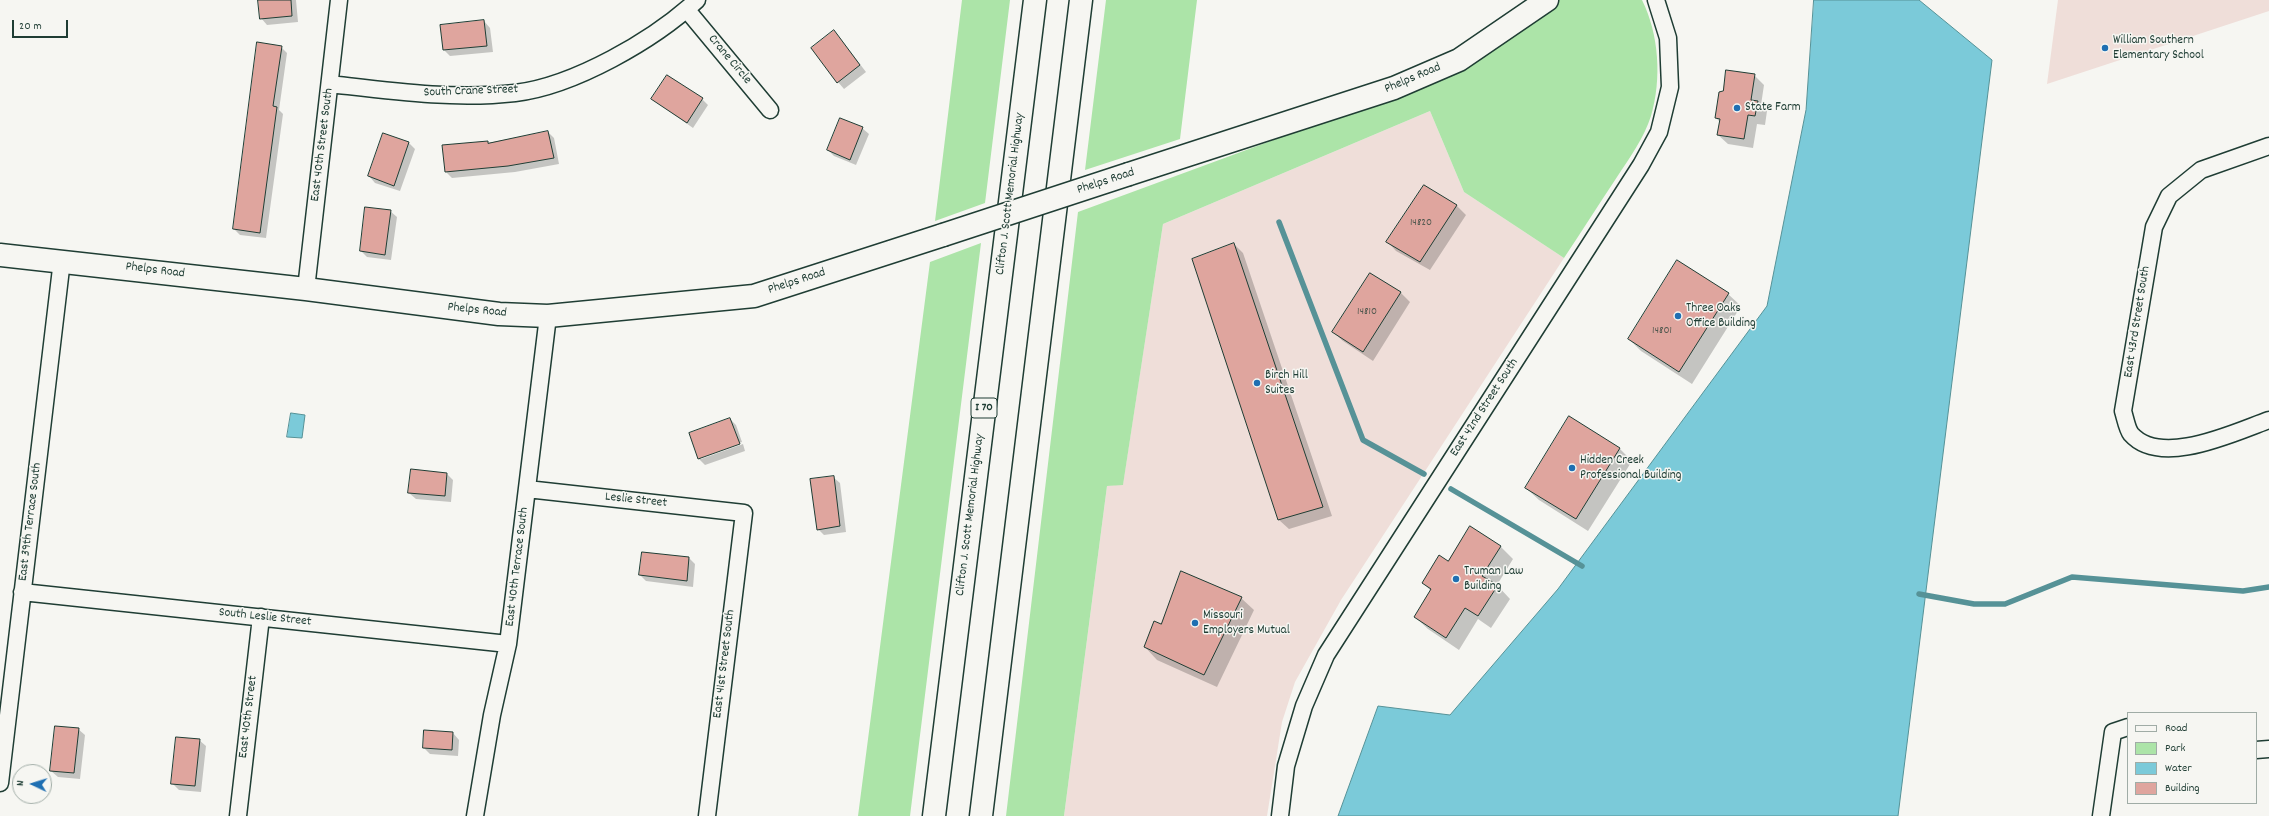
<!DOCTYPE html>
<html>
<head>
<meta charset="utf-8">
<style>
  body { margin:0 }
  #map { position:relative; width:2269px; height:816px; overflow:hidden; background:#f6f6f2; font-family:Dekko,sans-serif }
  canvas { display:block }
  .legend { position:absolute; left:2127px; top:712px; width:130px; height:92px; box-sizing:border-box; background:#f6f6f2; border:1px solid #a0aca6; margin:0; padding:5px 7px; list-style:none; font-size:12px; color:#1f3d34 }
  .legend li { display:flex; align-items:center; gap:8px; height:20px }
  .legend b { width:20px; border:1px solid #a0aca6 }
  .north { position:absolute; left:12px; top:764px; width:40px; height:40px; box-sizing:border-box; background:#f6f6f2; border:1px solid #a0aca6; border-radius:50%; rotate:274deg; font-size:11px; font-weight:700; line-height:16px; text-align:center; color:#1f3d34 }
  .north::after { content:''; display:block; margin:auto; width:14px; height:18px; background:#1f6fb2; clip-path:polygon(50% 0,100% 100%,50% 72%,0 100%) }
  .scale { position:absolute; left:12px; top:20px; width:56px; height:18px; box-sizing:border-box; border:2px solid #1f3d34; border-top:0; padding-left:5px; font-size:12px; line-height:14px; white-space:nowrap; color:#1f3d34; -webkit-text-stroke:3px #f6f6f2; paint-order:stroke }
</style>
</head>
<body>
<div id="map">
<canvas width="2269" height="816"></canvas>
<ul class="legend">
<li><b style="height:5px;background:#f6f6f2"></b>Road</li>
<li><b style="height:11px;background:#ace4a8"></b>Park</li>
<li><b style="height:11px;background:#7bcad9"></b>Water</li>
<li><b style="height:11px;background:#dfa59e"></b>Building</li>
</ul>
<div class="north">N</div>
<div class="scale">20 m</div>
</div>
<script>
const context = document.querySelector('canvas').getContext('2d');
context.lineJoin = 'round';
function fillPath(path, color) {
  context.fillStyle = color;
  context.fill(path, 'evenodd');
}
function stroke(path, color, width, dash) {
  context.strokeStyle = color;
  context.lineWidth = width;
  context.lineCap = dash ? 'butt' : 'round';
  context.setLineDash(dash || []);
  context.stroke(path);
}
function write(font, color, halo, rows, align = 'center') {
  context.font = font + ' Dekko,sans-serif';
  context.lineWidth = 3;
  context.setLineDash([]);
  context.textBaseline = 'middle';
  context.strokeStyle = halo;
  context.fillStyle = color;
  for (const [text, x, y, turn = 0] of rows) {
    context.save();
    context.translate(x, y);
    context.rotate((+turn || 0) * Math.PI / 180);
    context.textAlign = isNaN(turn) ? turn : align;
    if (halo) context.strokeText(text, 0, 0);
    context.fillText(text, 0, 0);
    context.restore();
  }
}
fillPath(new Path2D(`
  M2058,0h211v11l-222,73z
  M1430,111l34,81 100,66 -223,342 -46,82 -13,40 -15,94h-203l43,-330 16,-2 40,-260z`), '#efded9');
fillPath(new Path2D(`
  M962,0h48l-25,203 -50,18z
  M1106,0h91l-17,139 -95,31z
  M1559,0h83c17,34 20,79 9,116 -7,22 -21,41 -34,61 -18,27 -35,54 -53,81l-100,-66 -34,-81 -267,113 -40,261 -16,1 -43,330h-58l72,-604 323,-119 78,-40z
  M981,243l-71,573h-52l72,-554z`), '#ace4a8');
const water = new Path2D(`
  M1814,0h105l73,60 -94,756h-560l40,-110 72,9 108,-126 209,-283 39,-196z
  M291,413l14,2 -3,23 -15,-1z`);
fillPath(water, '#7bcad9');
stroke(water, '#569297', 1);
fillPath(new Path2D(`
  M259,0h37l2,22 -31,3 -6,-7z
  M484,21l6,7 3,24 -43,4 -6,-6z
  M840,38l26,34 -22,17 -6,-7z
  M281,47l6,6 -8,57 4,4 -17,124 -26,-3 -6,-6z
  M1754,75l10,10 -3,20 6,6 -2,14 -8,-1 -4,24 -25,-4 -10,-9 2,-13 -4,-4 8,-26z
  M652,99h50l6,6 -15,23z
  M862,128l7,6 -13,31 -22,-9 -6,-6z
  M548,132l6,6 5,26 -44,8 -63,6 -6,-6 41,-30 2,1z
  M383,134l26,9 6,6 -15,42 -25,-8 -6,-7z
  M1456,205l10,10 -36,55 -34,-19 -9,-10z
  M390,211l7,6 -6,43 -24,-3 -6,-6z
  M1234,244l9,9 89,263 -43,13 -10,-9z
  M1370,275l31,18 9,9 -37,59 -30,-20 -10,-9z
  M1728,294l13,12 -49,78 -51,-33 -12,-12z
  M730,419l6,6 6,17 -41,15v2l42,-15 2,7 -40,14 -6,-6 -9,-26z
  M1619,448l13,13 -44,70 -49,-31 -13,-12z
  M447,474l6,6 -2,22 -35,-3 -7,-6z
  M833,477l7,6 6,49 -22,3 -6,-6z
  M1470,527l31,20 12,12 -16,26 13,14 -19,29 -13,-9 -19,31 -31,-21 -13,-12 16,-26 -8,-8 25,-21z
  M689,558l6,6 -2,23 -47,-6 -6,-6z
  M1241,598l13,12 -37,77 -60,-27 -12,-13 17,-21z
  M78,729l7,6 -5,44 -22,-2 -7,-6z
  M453,733l6,7 -1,16 -28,-2 -6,-6z
  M199,740l7,6 -5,46 -22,-2 -7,-7z`), '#0003');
stroke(new Path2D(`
  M1279,222l84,218 61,34
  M1451,489l131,77
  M1919,594l55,10h31l67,-27 171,14 26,-4`), '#569297', 5.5);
const building = new Path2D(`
  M258,0h33l1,16 -32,3z
  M484,20l3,26 -44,4 -3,-25z
  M834,30l26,35 -23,18 -26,-35z
  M257,42l25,4 -9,60 4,1 -17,126 -27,-4z
  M1726,70l29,4 -4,26 7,1 -3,15 -7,-1 -4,24 -27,-4 3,-16 -5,-1 4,-26 4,-1z
  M667,75l36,23 -16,25 -36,-24z
  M840,118l23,9 -13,33 -23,-10z
  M548,131l6,27 -46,8 -63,6 -3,-27 46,-4v2z
  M383,133l26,9 -15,44 -26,-10z
  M1424,185l33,20 -37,57 -34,-20z
  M365,207l26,3 -6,45 -25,-4z
  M1234,243l89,264 -45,13 -86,-261z
  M1677,260l52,33 -50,79 -51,-33z
  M1370,273l31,19 -38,60 -31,-20z
  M1569,416l51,32 -44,71 -51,-31z
  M730,418l10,26 -42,15 -9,-26z
  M411,469l36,4 -2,23 -37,-3z
  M834,476l6,50 -23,4 -7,-51z
  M1470,526l31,20 -19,30 16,9 -20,31 -13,-8 -19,30 -32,-21 17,-28 -9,-6 17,-28 9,6z
  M642,552l47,5 -2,24 -48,-6z
  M1181,571l61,26 -38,78 -60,-28 10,-26 7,3z
  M55,726l24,2 -5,45 -24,-2z
  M424,730l29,2 -1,18 -29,-2z
  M176,737l24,2 -5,47 -24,-2z`);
fillPath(building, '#dfa59e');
stroke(building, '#1f3d34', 1);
const street = new Path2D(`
  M687,10l83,100
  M330,84c61,7 124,16 185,9 59,-7 139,-53 182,-93
  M2269,146l-68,24 -32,26 -15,31 -31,184c2,6 4,18 8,23 30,34 104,-2 138,-14
  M306,289l33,-289
  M527,489l217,24 -37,303
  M22,592l486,52
  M2256,750l13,-1
  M0,783l62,-523
  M238,816l23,-199
  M475,816l17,-101 16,-71 40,-328
  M1280,816l6,-50 18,-60 22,-51 315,-490 18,-33 11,-45 -2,-49 -12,-38
  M2101,816l12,-84 15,-5`);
const secondary = new Path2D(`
  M1129,174l265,-86 65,-28 88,-60
  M0,255l306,34 193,25 49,2 206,-20 189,-61`);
const highway = new Path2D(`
  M934,816l101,-816
  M981,816l100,-816`);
stroke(street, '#1f3d34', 19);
stroke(secondary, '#1f3d34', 25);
stroke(highway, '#1f3d34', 25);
stroke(street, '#f6f6f2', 16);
stroke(secondary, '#f6f6f2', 22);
stroke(highway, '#f6f6f2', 22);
const secondaryBridge = new Path2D(`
  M943,235l186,-61`);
stroke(secondaryBridge, '#1f3d34', 25, []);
stroke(secondaryBridge, '#f6f6f2', 22);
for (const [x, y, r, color] of [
  [2105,48,4,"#1f6fb2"],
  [1737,108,4,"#1f6fb2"],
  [1678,316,4,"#1f6fb2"],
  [1257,383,4,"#1f6fb2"],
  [1572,468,4,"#1f6fb2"],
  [1456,579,4,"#1f6fb2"],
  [1195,623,4,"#1f6fb2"]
]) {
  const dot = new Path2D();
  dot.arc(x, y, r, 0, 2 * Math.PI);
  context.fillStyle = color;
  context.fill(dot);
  stroke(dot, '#f6f6f2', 1.5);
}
write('11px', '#4f574e', null, [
  ["14820",1421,223],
  ["14810",1367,312],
  ["14801",1662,331]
]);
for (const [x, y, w] of [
  [984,408,26]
]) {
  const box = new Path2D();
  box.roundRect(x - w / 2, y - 10, w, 20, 3);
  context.fillStyle = '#f6f6f2';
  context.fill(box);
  stroke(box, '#1f3d34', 1);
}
write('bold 12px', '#1f3d34', null, [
  ["I 70",984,408]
]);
write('13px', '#1f3d34', '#f6f6f2', [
  ["William Southern",2113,41],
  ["Elementary School",2113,56],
  ["State Farm",1745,108],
  ["Three Oaks",1686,309],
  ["Office Building",1686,324],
  ["Birch Hill",1265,376],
  ["Suites",1265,391],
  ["Hidden Creek",1580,461],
  ["Professional Building",1580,476],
  ["Truman Law",1464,572],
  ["Building",1464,587],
  ["Missouri",1203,616],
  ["Employers Mutual",1203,631]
], 'left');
write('13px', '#1f3d34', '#f6f6f2', [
  ["Crane Circle",729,60,50],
  ["Phelps Road",1413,79,-23],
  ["South Crane Street",471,92,-2],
  ["East 40th Street South",323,145,-83],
  ["Phelps Road",1106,182,-18],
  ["Clifton J. Scott Memorial Highway",1011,194,-83],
  ["Phelps Road",155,271,7],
  ["Phelps Road",797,282,-18],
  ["Phelps Road",477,311,6],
  ["East 43rd Street South",2138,322,-81],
  ["East 42nd Street South",1485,408,-57],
  ["Leslie Street",636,501,6],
  ["Clifton J. Scott Memorial Highway",971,515,-83],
  ["East 39th Terrace South",31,522,-83],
  ["East 40th Terrace South",518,567,-83],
  ["South Leslie Street",265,618,6],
  ["East 41st Street South",725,664,-83],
  ["East 40th Street",249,717,-83]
]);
</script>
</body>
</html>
